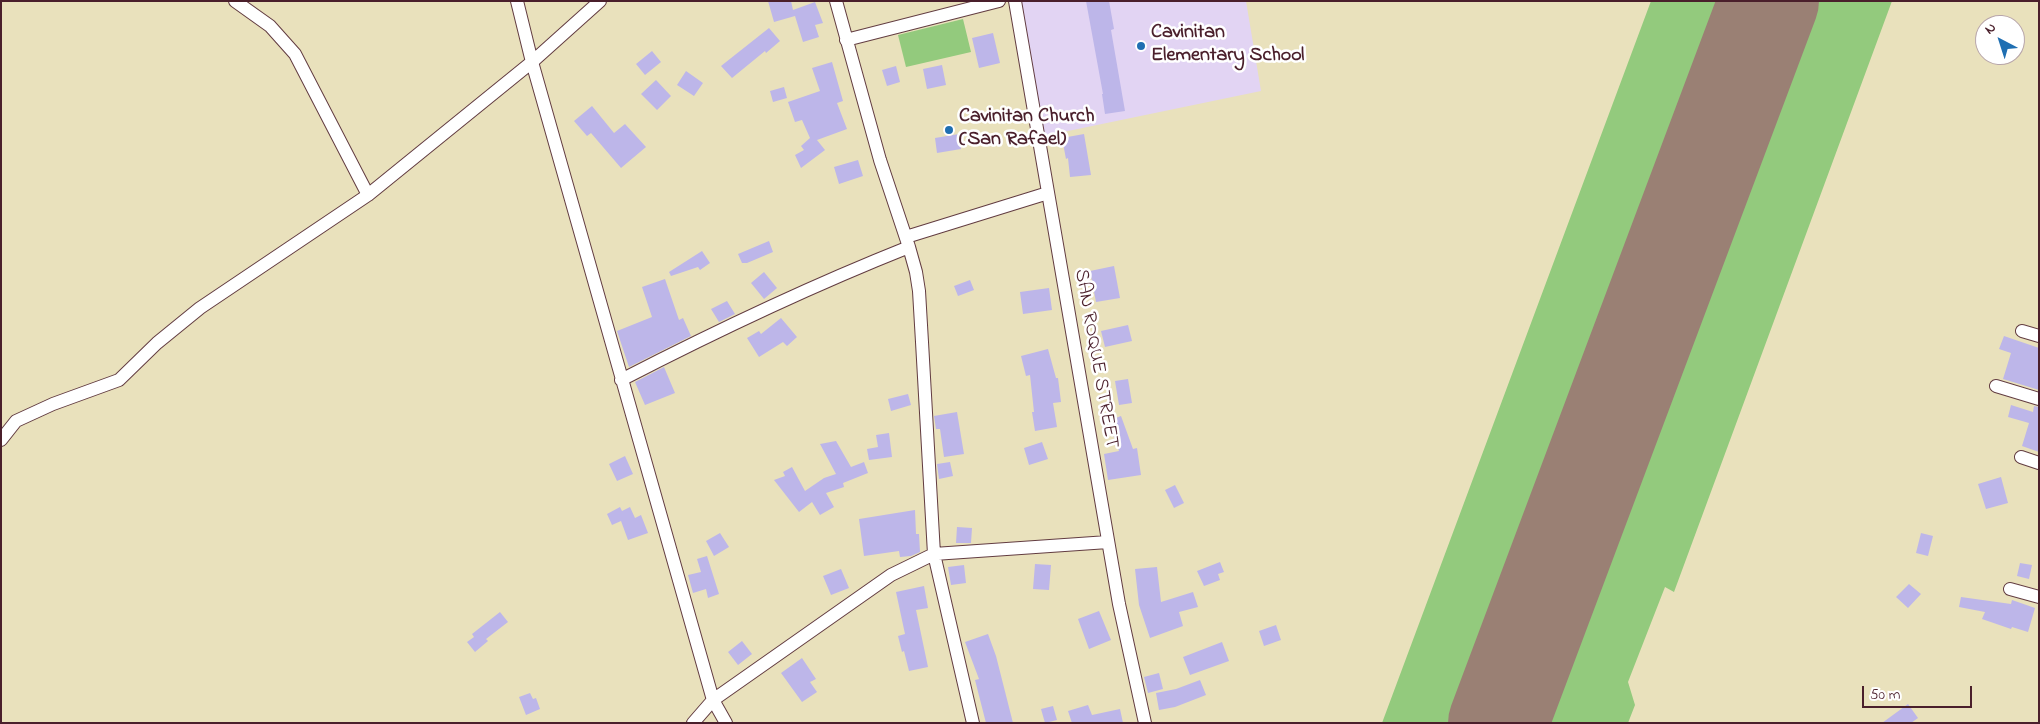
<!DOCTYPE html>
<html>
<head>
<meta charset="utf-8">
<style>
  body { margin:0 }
  #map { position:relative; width:2040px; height:724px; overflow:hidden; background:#e9e1bc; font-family:"Indie Flower",sans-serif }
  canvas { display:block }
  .frame { position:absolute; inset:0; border:2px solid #4a1f2b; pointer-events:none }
  .north { position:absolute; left:1975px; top:15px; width:50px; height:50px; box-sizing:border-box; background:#fff; border:1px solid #b7a5aa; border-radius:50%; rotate:320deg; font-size:14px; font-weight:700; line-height:20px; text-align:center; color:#4a1f2b }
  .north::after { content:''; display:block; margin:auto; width:18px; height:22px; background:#1f6fb2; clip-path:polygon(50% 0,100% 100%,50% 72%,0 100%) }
  .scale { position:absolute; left:1862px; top:686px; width:110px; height:22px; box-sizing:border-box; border:2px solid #4a1f2b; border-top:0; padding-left:6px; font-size:15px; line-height:18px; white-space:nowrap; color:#4a1f2b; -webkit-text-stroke:4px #fff; paint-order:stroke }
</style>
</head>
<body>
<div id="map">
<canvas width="2040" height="724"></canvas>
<div class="frame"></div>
<div class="north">N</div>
<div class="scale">50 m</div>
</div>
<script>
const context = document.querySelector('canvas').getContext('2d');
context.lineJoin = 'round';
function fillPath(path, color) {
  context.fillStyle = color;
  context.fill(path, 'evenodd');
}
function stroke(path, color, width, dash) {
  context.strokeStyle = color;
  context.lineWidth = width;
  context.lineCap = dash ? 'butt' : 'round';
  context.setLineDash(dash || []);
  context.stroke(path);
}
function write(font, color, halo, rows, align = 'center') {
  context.font = font + ' "Indie Flower",sans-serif';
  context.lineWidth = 5;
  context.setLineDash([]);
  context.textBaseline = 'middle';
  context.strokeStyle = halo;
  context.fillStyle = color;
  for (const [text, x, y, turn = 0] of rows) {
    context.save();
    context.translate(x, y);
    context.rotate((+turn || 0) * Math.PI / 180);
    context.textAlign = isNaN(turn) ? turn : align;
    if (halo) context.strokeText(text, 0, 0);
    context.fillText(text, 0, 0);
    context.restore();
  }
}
fillPath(new Path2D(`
  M1021,1h225l15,90 -217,45z`), '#e2d4f3');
fillPath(new Path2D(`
  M1651,1h77l-274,722h-72z
  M1807,1h85l-218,591 -9,-5 -37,95 7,23 -7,18h-87z
  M963,19l8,33 -65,15 -8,-32z`), '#93ca7d');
stroke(new Path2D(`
  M1498,723l271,-722`), '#9a8074', 100);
fillPath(new Path2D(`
  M768,1h23l2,9 22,-8 8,21 -8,2 4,12 -16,5 -8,-26 -21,6z
  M1086,1h23l5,28 -3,1 14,81 -20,3 -3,-20h1z
  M769,28l11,13 -14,12 -1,-2 -33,27 -11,-12z
  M993,33l7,30 -21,5 -7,-30z
  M652,51l9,11 -16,13 -9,-11z
  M832,62l11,39 -6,2 10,26 -30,11 8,10 -24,18 -6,-13 9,-5 -3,-4 9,-8 -8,-18 -7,2 -7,-20 32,-11 -8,-23z
  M942,65l4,20 -19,4 -4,-20z
  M896,66l4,16 -13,4 -5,-16z
  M686,71l17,12 -9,13 -17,-11z
  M656,80l15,16 -14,14 -16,-16z
  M784,87l3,11 -14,4 -3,-11z
  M592,106l22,27 11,-9 21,23 -25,21 -30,-35 -4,3 -13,-15z
  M959,134l2,15 -24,4 -2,-15z
  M1084,134l7,41 -21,2 -2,-19 -2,1 -4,-21z
  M858,160l5,16 -24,8 -5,-17z
  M769,241l4,11 -26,11h-5l-4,-9z
  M702,251l8,12 -10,7 -2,-3 -27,9 -2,-4z
  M1114,266l6,32 -24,4 -6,-31z
  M764,272l13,16 -13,11 -13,-16z
  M665,279l14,41 4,-2 8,18 -62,31 -12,-36 35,-14 -10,-30z
  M970,280l4,10 -16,6 -4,-10z
  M1049,288l3,22 -29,4 -3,-22z
  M727,301l8,13 -16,8 -8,-13z
  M781,318l16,19 -10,9 -4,-4 -24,15 -12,-19 12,-7 2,3z
  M1128,325l4,16 -27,6 -4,-16z
  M2004,336l35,12v42l-36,-11 8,-26 -12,-4z
  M1048,349l8,29h2l3,24 -8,1 4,24 -22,4 -3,-19h2l-4,-37 -4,1 -5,-20z
  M664,367l11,26 -30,12 -10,-23z
  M1128,379l4,24 -13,2 -4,-24z
  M908,394l3,11 -20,6 -3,-12z
  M2011,405l22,7 1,-6 5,1v45l-17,-6 7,-23 -21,-6z
  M957,412l7,42 -20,3 -4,-28h-4l-2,-13z
  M1121,416l12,33 4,-1 4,27 -33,5 -4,-26 15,-3 -11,-30z
  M889,433l3,24 -23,3 -2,-11 11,-2 -2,-12z
  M836,441l15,26 13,-5 4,11 -25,10 1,4 -18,6 8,14 -14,8 -8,-13 -13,10 -25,-32 11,-4 -2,-4 9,-5 13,24 19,-13 12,-4 -16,-30z
  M1042,442l6,17 -19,6 -5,-17z
  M625,456l8,18 -16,7 -8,-17z
  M950,462l3,14 -14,3 -2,-15z
  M2001,477l7,26 -22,6 -8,-25z
  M1175,485l9,18 -10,5 -9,-18z
  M620,507l2,4 8,-4 5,11 6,-3 7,18 -20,7 -7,-19 -9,4 -5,-11z
  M915,510l1,24h3l1,18 -9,4 -11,1 -1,-6 -35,5 -5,-37z
  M957,527l15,1 -1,15h-15z
  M720,533l9,14 -15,9 -8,-15z
  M1921,533l12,3 -5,20 -12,-3z
  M707,556l12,38 -11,4 -2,-9 -13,4 -5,-18 13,-3 -4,-13z
  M1220,562l4,10 -6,2 2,6 -16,6 -7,-15z
  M2020,563l12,2 -3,14 -12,-3z
  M1035,564l16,1 -2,25 -16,-1z
  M964,565l2,18 -15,2 -3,-18z
  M1157,567l4,35 32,-10 5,15 -19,5 4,14 -33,12 -11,-33 -4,-36z
  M841,569l8,19 -18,7 -8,-19z
  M1909,584l12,10 -13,14 -12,-11z
  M924,586l4,22 -12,2 12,57 -19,4 -5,-20 -2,1 -4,-16 7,-2 -9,-42z
  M1961,597l50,7 1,-4 23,8 -7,24 -16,-5 -1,2 -29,-10 3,-7 -26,-5z
  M1099,611l12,29 -22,9 -11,-30z
  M500,612l8,10 -22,17 2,2 -13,11 -8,-10 7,-5 -2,-3z
  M1276,625l5,15 -17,6 -5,-15z
  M988,634l8,22 17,67h-27l-11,-43 4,-1 -14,-37z
  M742,641l10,13 -14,11 -10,-13z
  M1222,642l7,19 -39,14 -7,-18z
  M802,658l14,21 -6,3 7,10 -15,10 -21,-29z
  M1159,673l4,16 -15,4 -4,-16z
  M1200,680l6,15 -31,12 -16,3 -3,-17 20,-4z
  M530,693l3,6 3,-1 4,11 -14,6 -7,-18z
  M1908,704l10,14 -7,5h-29z
  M1088,705l4,10 28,-6 3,14h-51l-4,-12z
  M1053,706l4,14 -12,3 -4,-14z`), '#bdb6e9');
const street = new Path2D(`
  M235,1l35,25 25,28 73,141
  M517,1l15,61 181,638 13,23
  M836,1l44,159 29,87 7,25 3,19 3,51 12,212 39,169
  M1015,1l104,603 26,119
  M846,40l153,-39
  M906,237l142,-44
  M2022,331l17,5
  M621,380c95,-49 190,-94 288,-133
  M1996,386l43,13
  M1,440l15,-19 37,-17 66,-24 38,-37 43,-35 168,-113 164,-133 68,-61
  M2021,457l18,6
  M2010,589l29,8
  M693,723l20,-23 178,-125 43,-21 174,-12`);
stroke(street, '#623c41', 14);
stroke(street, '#fff', 12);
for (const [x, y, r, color] of [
  [1141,46,5,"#1f6fb2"],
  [949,130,5,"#1f6fb2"]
]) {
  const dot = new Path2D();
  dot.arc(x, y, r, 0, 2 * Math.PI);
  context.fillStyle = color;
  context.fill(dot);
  stroke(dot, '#fff', 2);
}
write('bold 20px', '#4a1f2b', '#fff', [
  ["Cavinitan",1151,34],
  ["Elementary School",1151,57],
  ["Cavinitan Church",959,118],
  ["(San Rafael)",959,141]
], 'left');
write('20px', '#4a1f2b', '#fff', [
  ["SAN ROQUE STREET",1095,359,80]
]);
</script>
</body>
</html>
